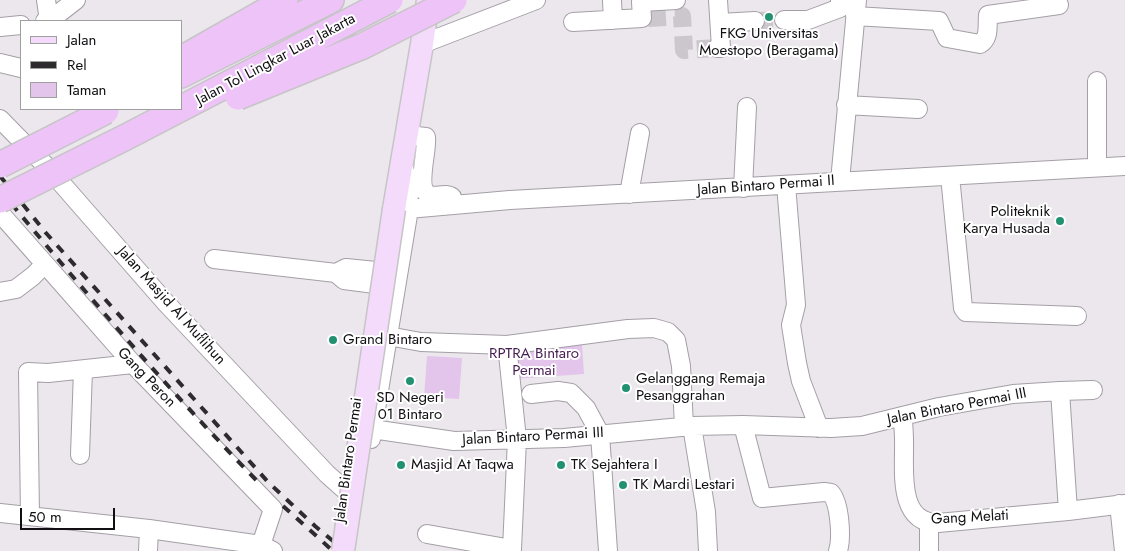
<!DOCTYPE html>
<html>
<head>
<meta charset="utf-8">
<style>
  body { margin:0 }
  #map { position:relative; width:1125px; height:551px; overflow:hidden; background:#ece7ed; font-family:Jost,sans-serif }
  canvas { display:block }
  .legend { position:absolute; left:20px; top:20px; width:162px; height:90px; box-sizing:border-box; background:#fff; border:1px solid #a09fa0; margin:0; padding:6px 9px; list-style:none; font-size:15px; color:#110f12 }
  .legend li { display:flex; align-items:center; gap:10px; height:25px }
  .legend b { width:25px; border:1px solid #a09fa0 }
  .scale { position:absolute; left:20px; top:508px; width:95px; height:22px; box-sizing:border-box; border:2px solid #110f12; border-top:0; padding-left:6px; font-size:15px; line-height:18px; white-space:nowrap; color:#110f12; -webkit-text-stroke:4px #fff; paint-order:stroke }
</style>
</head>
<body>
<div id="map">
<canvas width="1125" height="551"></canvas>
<ul class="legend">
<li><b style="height:6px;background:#f4dbfb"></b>Jalan</li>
<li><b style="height:6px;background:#2d2b2e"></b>Rel</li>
<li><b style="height:14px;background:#e3c4eb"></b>Taman</li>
</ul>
<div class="scale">50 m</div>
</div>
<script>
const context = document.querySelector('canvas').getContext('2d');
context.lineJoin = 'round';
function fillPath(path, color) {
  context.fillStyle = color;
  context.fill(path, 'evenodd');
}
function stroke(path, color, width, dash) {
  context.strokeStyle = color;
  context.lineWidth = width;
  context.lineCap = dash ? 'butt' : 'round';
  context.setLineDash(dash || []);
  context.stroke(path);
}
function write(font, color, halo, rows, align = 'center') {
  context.font = font + ' Jost,sans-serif';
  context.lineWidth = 4;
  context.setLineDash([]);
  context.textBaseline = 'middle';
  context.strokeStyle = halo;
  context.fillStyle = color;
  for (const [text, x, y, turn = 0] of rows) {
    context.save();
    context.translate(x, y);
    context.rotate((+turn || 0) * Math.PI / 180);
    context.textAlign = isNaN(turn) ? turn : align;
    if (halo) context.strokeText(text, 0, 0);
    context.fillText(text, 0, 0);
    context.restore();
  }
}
fillPath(new Path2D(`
  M582,345l2,29 -70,5 -1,-31z
  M427,356l35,2 -3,41 -35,-2z`), '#e3c4eb');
stroke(new Path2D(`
  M648,18l34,-2 2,34 33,-2
  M755,21l29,-1`), '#cbc7cc', 18, [18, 9]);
const minor = new Path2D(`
  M46,0l3,21
  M612,1l1,19
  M855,16l84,5 8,17 33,6c10,-6 7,-18 8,-29l71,-10
  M784,20h24l32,-12v-8
  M45,21h4l27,-21
  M573,22l69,-4 -1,-16 35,-2
  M720,23l35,-2
  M0,27l21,-2
  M422,44l114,-44
  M717,48h4l-3,-48
  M0,63l21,5
  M846,105l72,4
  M0,119l48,49 118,135 161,171 18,16
  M406,135l20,2c2,14 -11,51 3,58 8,3 16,-3 23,2
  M1097,167v-86
  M950,176l13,132 3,4 111,4
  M840,181l17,-181
  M786,185l10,120 -5,20 6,38 4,18 18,47
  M743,188l4,-81
  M629,194l11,-61
  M408,209l102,-9 615,-34
  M0,213l133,151 140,145 -12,36
  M214,259l122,14 10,-5 30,3
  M336,273l8,7 31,4
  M0,292l16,-3 17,-13 12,-12
  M388,336l33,6 86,3 121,-16 26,-1 14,4 8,8 5,26 3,60
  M1060,391l33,-1
  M531,394l27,-3 13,2 15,15 14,26 8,117
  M903,416c0,8 1,16 1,24 1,27 -8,83 34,83l130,-12
  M743,425l19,73 62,-6 7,1c9,11 11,45 7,58
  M692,426l14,86 2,39
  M372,429l82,12 110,-3 128,-12 51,-1 88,3 31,-2 77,-19 74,-13 47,-3 8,120 57,-7
  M371,439l37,-224c1,-15 2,-32 -4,-46
  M80,455l3,-85
  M1119,504l5,47
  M0,513l149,16 112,16 12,6
  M30,516l-2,-144 20,1 85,-9
  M427,534l85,15 5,-110 -10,-94
  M148,551l1,-22
  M929,551v-28`);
const major = new Path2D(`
  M394,209l28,-165 6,-44`);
const highway = new Path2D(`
  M183,58l102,-58
  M181,75l150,-75`);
stroke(minor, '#a49fa6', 20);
stroke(major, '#c6c5c6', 25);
stroke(highway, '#c6c5c6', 28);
stroke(minor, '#fff', 18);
stroke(major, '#f4dbfb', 22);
stroke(highway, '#edc3f8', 25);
stroke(new Path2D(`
  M0,176l46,57 222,249 47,44 30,25
  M0,190c84,101 170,202 262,296
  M283,506l50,45`), '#2d2b2e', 4, [9, 9]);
const majorBridge = new Path2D(`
  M343,551l51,-342`);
const highwayBridge = new Path2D(`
  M238,97l125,-51 91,-46
  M0,165l106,-54
  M0,200l126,-63 264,-137`);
stroke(majorBridge, '#c6c5c6', 25, []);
stroke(highwayBridge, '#c6c5c6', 28, []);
stroke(majorBridge, '#f4dbfb', 22);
stroke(highwayBridge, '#edc3f8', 25);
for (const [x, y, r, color] of [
  [769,17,5,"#229172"],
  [1060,221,5,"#229172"],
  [333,340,5,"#229172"],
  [410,381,5,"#229172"],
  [626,388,5,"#229172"],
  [401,465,5,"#229172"],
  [561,465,5,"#229172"],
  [623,485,5,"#229172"]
]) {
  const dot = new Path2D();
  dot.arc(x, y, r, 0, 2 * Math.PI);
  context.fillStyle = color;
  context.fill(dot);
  stroke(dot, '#fff', 2);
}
write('15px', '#110f12', '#fff', [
  ["FKG Universitas",769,34,"center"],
  ["Moestopo (Beragama)",769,51,"center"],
  ["Politeknik",1050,212,"right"],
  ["Karya Husada",1050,229,"right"],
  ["Grand Bintaro",343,340],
  ["Gelanggang Remaja",636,379],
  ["Pesanggrahan",636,396],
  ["SD Negeri",410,398,"center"],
  ["01 Bintaro",410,415,"center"],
  ["Masjid At Taqwa",411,465],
  ["TK Sejahtera I",571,465],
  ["TK Mardi Lestari",633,485]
], 'left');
write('15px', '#110f12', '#fff', [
  ["Jalan Tol Lingkar Luar Jakarta",276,60,-28],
  ["Jalan Bintaro Permai II",766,186,-4],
  ["Jalan Masjid Al Muflihun",171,306,48],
  ["Gang Peron",146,378,46],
  ["Jalan Bintaro Permai III",957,407,-11],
  ["Jalan Bintaro Permai III",533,437,-3],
  ["Jalan Bintaro Permai",349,460,-82],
  ["Gang Melati",970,518,-3]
]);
write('15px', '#461d51', '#fff', [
  ["RPTRA Bintaro",534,354],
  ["Permai",534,371]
]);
</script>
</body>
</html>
